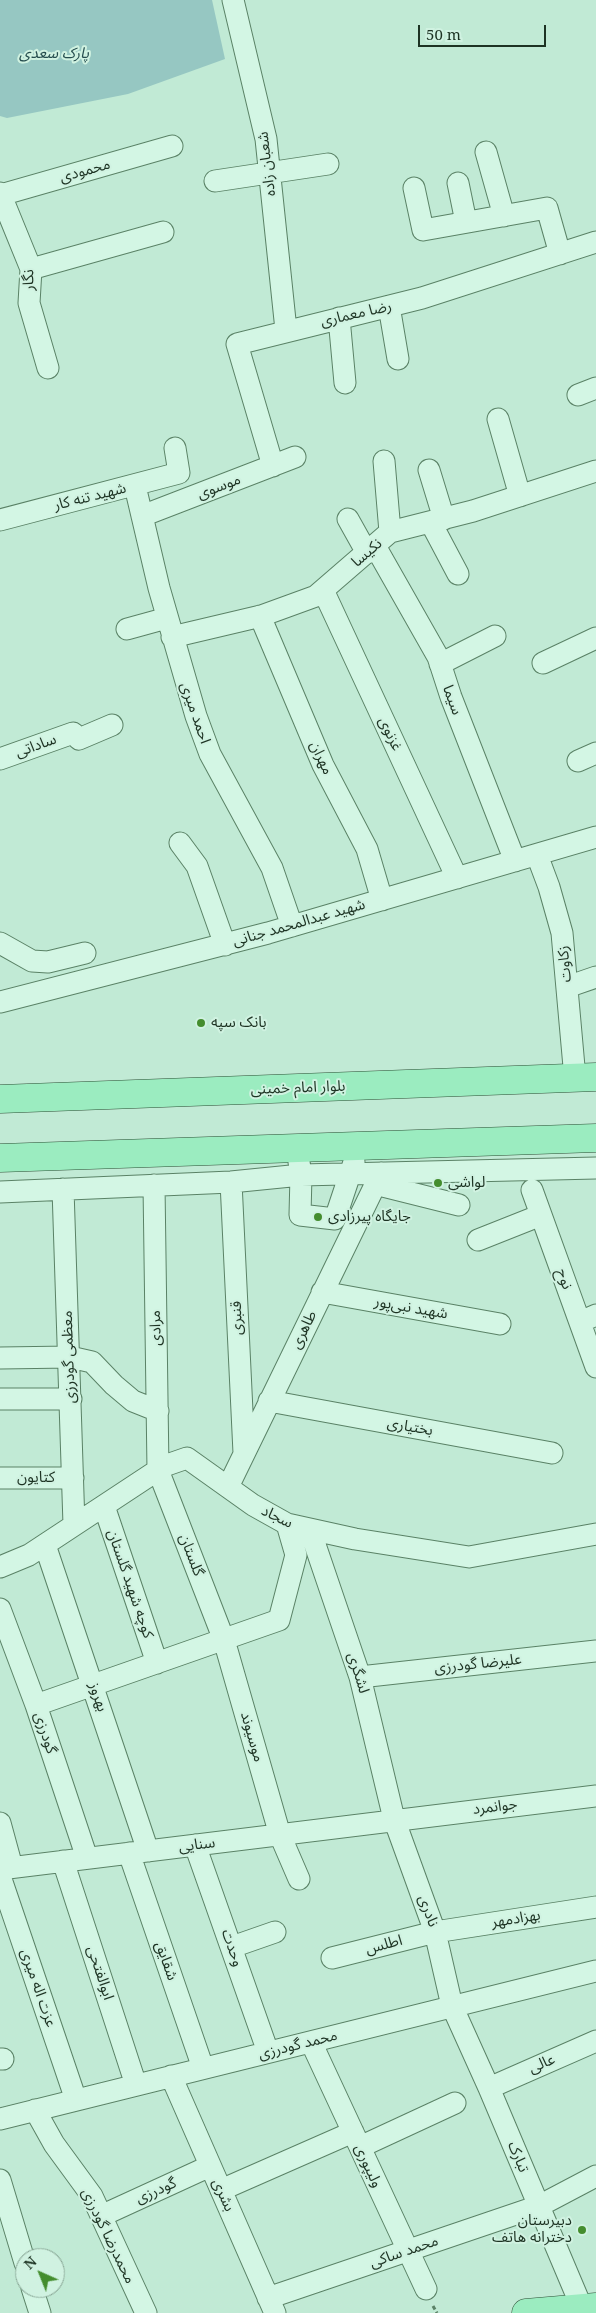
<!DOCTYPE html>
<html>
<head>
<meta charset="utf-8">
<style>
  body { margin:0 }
  #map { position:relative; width:596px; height:2313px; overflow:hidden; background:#c1ead5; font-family:"Noto Serif",serif }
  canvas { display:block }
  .north { position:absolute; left:15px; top:2248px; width:50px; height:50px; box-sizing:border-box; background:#d0f2e1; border:1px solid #88a695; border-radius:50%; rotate:316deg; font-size:14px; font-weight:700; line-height:20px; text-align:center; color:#1d3323 }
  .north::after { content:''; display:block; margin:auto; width:18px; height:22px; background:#448d2e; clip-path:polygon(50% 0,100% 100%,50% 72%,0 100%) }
  .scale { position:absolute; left:418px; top:25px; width:128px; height:22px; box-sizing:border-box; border:2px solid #1d3323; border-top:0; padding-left:6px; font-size:15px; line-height:18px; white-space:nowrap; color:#1d3323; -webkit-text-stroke:4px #d0f2e1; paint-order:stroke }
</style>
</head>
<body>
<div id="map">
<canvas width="596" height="2313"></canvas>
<div class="north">N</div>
<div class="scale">50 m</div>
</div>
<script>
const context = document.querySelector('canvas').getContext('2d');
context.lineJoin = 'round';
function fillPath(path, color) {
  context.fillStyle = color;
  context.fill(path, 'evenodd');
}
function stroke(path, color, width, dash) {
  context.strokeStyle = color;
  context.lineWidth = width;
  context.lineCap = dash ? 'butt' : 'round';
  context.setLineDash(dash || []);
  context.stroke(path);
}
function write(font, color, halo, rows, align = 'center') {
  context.font = font + ' "Noto Serif","Noto Sans Arabic",serif';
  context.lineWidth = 4;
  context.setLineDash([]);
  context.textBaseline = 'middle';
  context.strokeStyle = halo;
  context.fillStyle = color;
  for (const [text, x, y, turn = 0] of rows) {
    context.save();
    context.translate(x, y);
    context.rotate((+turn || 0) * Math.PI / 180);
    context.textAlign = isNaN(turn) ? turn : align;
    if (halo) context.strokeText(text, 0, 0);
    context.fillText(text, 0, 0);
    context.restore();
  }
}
fillPath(new Path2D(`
  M0,0h212l13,59 -97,35 -121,24 -7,-2z`), '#96c7c2');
const minor = new Path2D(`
  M233,0l33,139 20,191
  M486,152l18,64
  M215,181l113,-17
  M458,183l8,39
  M414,188l9,42 124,-22 13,46
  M0,193l31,76 -2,34 19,65
  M1,195l171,-49
  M31,269l132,-37
  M389,306l9,53
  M339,318l6,65
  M578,395l18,-7
  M498,419l22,77
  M384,461l6,71
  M273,466l-36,-122 185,-46 174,-56
  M429,470l15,49
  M135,486l24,102 37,128 14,38 62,114 20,58
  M142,516l153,-59
  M348,519l19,34
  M0,520l179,-47 -4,-25
  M431,523l27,51
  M375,546l63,111 13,40 64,164
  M323,590l134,288
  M260,616l63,149 44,84 15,51
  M127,629l40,-11
  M172,637l89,-21 55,-20 74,-64 83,-21 123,-40
  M543,663l53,-25
  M440,664l55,-28
  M0,759l73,-26 6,6 33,-14
  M578,761l18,-8
  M180,843l17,23 28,79
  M537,855l12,32 13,46 13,145
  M0,943l32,18 16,1 37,-9
  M567,987l29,-10
  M0,1002l268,-69 328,-96
  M299,1162l2,13 -1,40 35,4 19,-57
  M231,1182l13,271
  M375,1184l84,21
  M154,1185l4,285 66,170 56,195 19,44
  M63,1189l11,336
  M532,1190l64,177
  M0,1192l231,-10 70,-7 295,-7
  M478,1240l63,-25
  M322,1292l178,32
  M580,1322l16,-7
  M0,1358l70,-1 22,5 22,23 19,16 25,10
  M0,1399h71
  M269,1401l283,52
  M0,1478h73
  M228,1487l153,-314
  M104,1506l53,157
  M310,1530l50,147 34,142 41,113 17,74 37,82 93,220
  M45,1545l103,306
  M0,1567l29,-12 135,-89 23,-8 66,47 34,19 68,15 114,18 127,-23
  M0,1609l36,96 51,153
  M360,1677l236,-26
  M36,1705l243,-85 17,-65 -9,-31
  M0,1823l12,44
  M195,1845l73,207
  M129,1853l74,215
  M63,1861l73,224
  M0,1869l596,-73
  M0,1876l76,224
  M232,1947l43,-15
  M332,1958l103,-26 161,-25
  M311,2042l115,247
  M0,2059h3
  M171,2076l104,237
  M489,2088l107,-47
  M35,2110l19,34 38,52 54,117
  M0,2119l596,-148
  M360,2147l95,-44
  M0,2180l25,83
  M221,2190l132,-58
  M101,2216l109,-50
  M32,2288l8,25
  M268,2298l271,-92 57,-30`);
const major = new Path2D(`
  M0,1099l596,-22
  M0,1158l596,-20
  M526,2313l70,-6`);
stroke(minor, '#5a8266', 23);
stroke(major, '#2e5036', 29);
stroke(new Path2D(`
  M433,2306l4,7`), '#5a8266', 3, [4, 2.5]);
stroke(minor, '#d3f6e4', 21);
stroke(major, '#9becc0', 28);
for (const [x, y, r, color] of [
  [201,1023,5,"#448d2e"],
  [438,1183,5,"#448d2e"],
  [318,1217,5,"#448d2e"],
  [582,2230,5,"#448d2e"]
]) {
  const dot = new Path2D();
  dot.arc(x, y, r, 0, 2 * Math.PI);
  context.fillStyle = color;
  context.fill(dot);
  stroke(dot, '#d0f2e1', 2);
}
write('italic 15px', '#254d4e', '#d0f2e1', [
  ["پارک سعدی",54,54]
]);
write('15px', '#1d3323', '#d0f2e1', [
  ["شعبان زاده",267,164,-97],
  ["محمودی",85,171,-16],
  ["نگار",29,280,-91],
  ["رضا معماری",356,314,-13],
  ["موسوی",219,487,-21],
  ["شهید تنه کار",90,497,-14],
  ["نکیسا",367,553,-41],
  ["سیما",452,700,70],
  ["احمد میری",195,713,71],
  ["غزنوی",390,734,65],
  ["ساداتی",36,746,-20],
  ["مهران",321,758,65],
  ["شهید عبدالمحمد جنانی",299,923,-16],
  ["زکاوت",565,964,-95],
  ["بلوار امام خمینی",298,1088,-2],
  ["نوح",564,1279,70],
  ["شهید نبی‌پور",411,1308,10],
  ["قنبری",237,1318,-92],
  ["مرادی",156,1328,-91],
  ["طاهری",304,1330,-64],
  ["معظمی گودرزی",69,1357,-92],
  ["بختیاری",410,1427,10],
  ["کتایون",36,1478],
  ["سجاد",277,1517,26],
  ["گلستان",191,1555,69],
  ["کوچه شهید گلستان",130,1584,71],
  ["علیرضا گودرزی",478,1664,-6],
  ["لشگری",358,1673,73],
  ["بهروز",98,1697,72],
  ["گودرزی",45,1733,72],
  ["موسیوند",252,1737,74],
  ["جوانمرد",495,1807,-7],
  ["سنایی",197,1845,-7],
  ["نادری",428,1911,70],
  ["بهزادمهر",516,1919,-9],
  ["اطلس",384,1945,-15],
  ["وحدت",232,1948,71],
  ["شقایق",166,1961,71],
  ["ابوالفتحی",100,1973,72],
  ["عزت اله میری",38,1988,71],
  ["محمد گودرزی",298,2045,-14],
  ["عالی",542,2064,-23],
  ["تبارک",518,2157,67],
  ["ولیپوری",368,2166,65],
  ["گودرزی",156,2191,-24],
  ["بشری",223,2195,66],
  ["محمدرضا گودرزی",108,2236,64],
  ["محمد ساکی",404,2252,-19]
]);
write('15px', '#1d3323', '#d0f2e1', [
  ["بانک سپه",211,1023],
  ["لواشی",448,1183],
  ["جایگاه پیرزادی",328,1217],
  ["دبیرستان",572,2221,"right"],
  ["دخترانه هاتف",572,2238,"right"]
], 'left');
</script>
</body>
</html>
